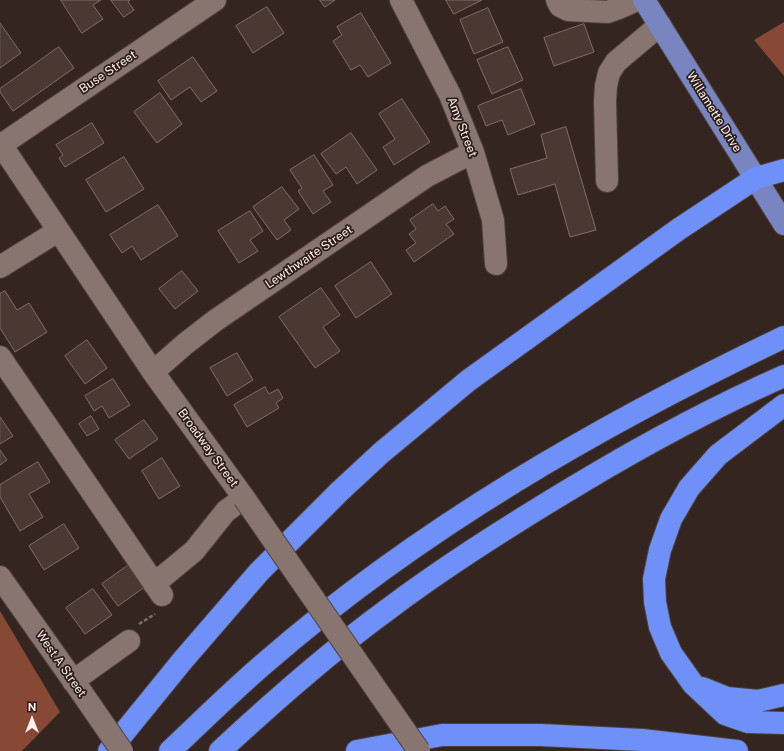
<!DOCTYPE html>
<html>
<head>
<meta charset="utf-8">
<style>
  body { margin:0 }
  #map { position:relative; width:784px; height:751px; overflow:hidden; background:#352520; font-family:"Public Sans",sans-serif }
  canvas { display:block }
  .north { position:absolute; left:12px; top:699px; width:40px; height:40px; -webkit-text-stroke:3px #2b1b17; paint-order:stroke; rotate:0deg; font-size:11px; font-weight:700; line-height:16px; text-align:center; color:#fdf2ee }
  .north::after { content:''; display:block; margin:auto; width:14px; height:18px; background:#fdf2ee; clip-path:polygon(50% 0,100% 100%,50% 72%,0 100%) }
</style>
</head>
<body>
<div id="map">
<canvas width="784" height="751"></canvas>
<div class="north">N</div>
</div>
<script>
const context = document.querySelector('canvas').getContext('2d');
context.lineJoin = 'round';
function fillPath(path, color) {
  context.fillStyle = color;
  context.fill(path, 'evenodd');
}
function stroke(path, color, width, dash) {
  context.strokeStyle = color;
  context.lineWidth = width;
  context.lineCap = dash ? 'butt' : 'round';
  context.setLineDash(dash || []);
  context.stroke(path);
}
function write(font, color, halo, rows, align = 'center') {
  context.font = font + ' "Public Sans",sans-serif';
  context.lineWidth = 3.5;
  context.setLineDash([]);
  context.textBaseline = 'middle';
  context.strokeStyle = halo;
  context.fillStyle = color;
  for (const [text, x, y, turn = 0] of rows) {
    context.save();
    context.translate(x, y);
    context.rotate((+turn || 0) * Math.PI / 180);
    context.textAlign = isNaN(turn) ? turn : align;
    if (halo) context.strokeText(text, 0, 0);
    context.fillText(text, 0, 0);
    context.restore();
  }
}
fillPath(new Path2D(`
  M784,22v54l-30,-36z
  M0,611l60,101 -38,39h-22z`), '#874936');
const building = new Path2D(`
  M61,0h40l-8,5 10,14 -21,14z
  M111,0h19l-2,2 6,8 -10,7z
  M320,0h15l-10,7z
  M446,0h36l-28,14z
  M267,7l17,26 -31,20 -17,-27z
  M488,8l15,34 -29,12 -14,-34z
  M361,13l30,50 -23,14 -8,-12 -9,5 -18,-29 9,-6 -5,-8z
  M0,23l21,30 -21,15z
  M584,24l10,28 -40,14 -10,-28z
  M59,47l15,21 -61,43 -13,-19v-3z
  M508,47l15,33 -31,14 -15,-34z
  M193,57l24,34 -16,11 -11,-15 -19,13 -13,-19z
  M521,89l14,35 -27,11 -6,-15 -16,6 -8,-20z
  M160,93l22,31 -25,19 -23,-31z
  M402,99l28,43 -36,23 -11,-18 12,-8 -16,-25z
  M92,123l12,20 -39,24 -6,-9 4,-3 -7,-10z
  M566,127l30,103 -26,7 -15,-53 -37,11 -8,-26 37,-11 -6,-23z
  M351,133l26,37 -20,14 -11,-17 -10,7 -15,-20z
  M314,155l19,30 -10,6 8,11 -18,12 -15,-23 4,-3 -12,-18z
  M124,157l20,32 -38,23 -20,-32z
  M282,187l17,22 -15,11 7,10 -14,10 -24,-33z
  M433,204l5,7 7,-5 9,13 -8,5 8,10 -40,28 -8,-12 10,-7 -7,-9 7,-5 -6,-9z
  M158,205l20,31 -37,24 -9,-14 -10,7 -12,-18z
  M250,211l13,20 -13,9 8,11 -19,12 -21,-32z
  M371,262l21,32 -36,24 -21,-32z
  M182,271l16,20 -23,18 -16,-20z
  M321,288l19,27 -17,12 17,24 -25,17 -36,-51z
  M5,291l12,19 12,-7 18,29 -32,20 -15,-24v-34z
  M87,340l20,28 -22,16 -20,-28z
  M237,353l16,27 -26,16 -17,-28z
  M113,379l17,26 -21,13 -7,-12 -8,5 -9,-15z
  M265,387l4,7 9,-5 5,9 -7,5 3,5 -32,19 -13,-22z
  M91,416l8,13 -12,7 -8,-12z
  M0,417l13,19 -13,8z
  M144,420l14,19 -29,20 -14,-19z
  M0,450l7,10 -7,5z
  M162,458l18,28 -21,13 -17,-28z
  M38,462l12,20 -21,12 14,23 -23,14 -20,-34v-12z
  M64,524l15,24 -35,22 -15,-24z
  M133,562l16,22 -31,22 -16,-22z
  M93,589l19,26 -27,19 -19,-26z`);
fillPath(building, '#4a3933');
stroke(building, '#806d67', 1);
const minor = new Path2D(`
  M401,0l49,95 23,57 20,68 3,44
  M557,0l3,6 8,4 40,2 11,-4 18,-8
  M0,143l153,229 91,126 -18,13 -32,40 -40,33
  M1,145l214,-145
  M607,181l-2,-80 1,-15 3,-13 7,-11 44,-37
  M0,267l58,-36
  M0,357l162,238
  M153,372l32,-28 31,-24 211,-144 46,-24
  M0,577l82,116
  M73,681l56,-40`);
const major = new Path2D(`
  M644,0l140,224`);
const highway = new Path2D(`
  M784,405l-66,50 -29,33 -18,31 -11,31 -6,29 1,23 5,25 11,26 22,31 32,30 23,8 36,1
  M702,688l25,10 31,3 26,-6
  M109,751l74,-91 76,-88 81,-81 41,-38 88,-73 210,-151 77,-51 28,-8
  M170,751c32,-30 63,-61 96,-89 154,-134 334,-237 518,-325
  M220,751c54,-50 108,-98 167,-141 62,-47 128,-88 195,-128 65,-39 132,-75 202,-106
  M357,751l85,-16h99l101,5 95,11`);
stroke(minor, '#4e403b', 24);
stroke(major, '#4e403b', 24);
stroke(highway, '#4e403b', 24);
stroke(new Path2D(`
  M139,624l16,-10`), '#7c6d69', 2.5, [4, 2]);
stroke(minor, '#89756f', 22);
stroke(major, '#7985c1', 22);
stroke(highway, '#6f90f8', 22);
const minorBridge = new Path2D(`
  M244,498l175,253
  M82,693l40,58`);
stroke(minorBridge, '#4e403b', 24, []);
stroke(minorBridge, '#89756f', 22);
write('12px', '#fdf2ee', '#2b1b17', [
  ["Buse Street",108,72,-34],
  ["Willamette Drive",714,112,58],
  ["Amy Street",462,127,69],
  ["Lewthwaite Street",309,257,-34],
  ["Broadway Street",208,448,54],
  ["West A Street",61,664,55]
]);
</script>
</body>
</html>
